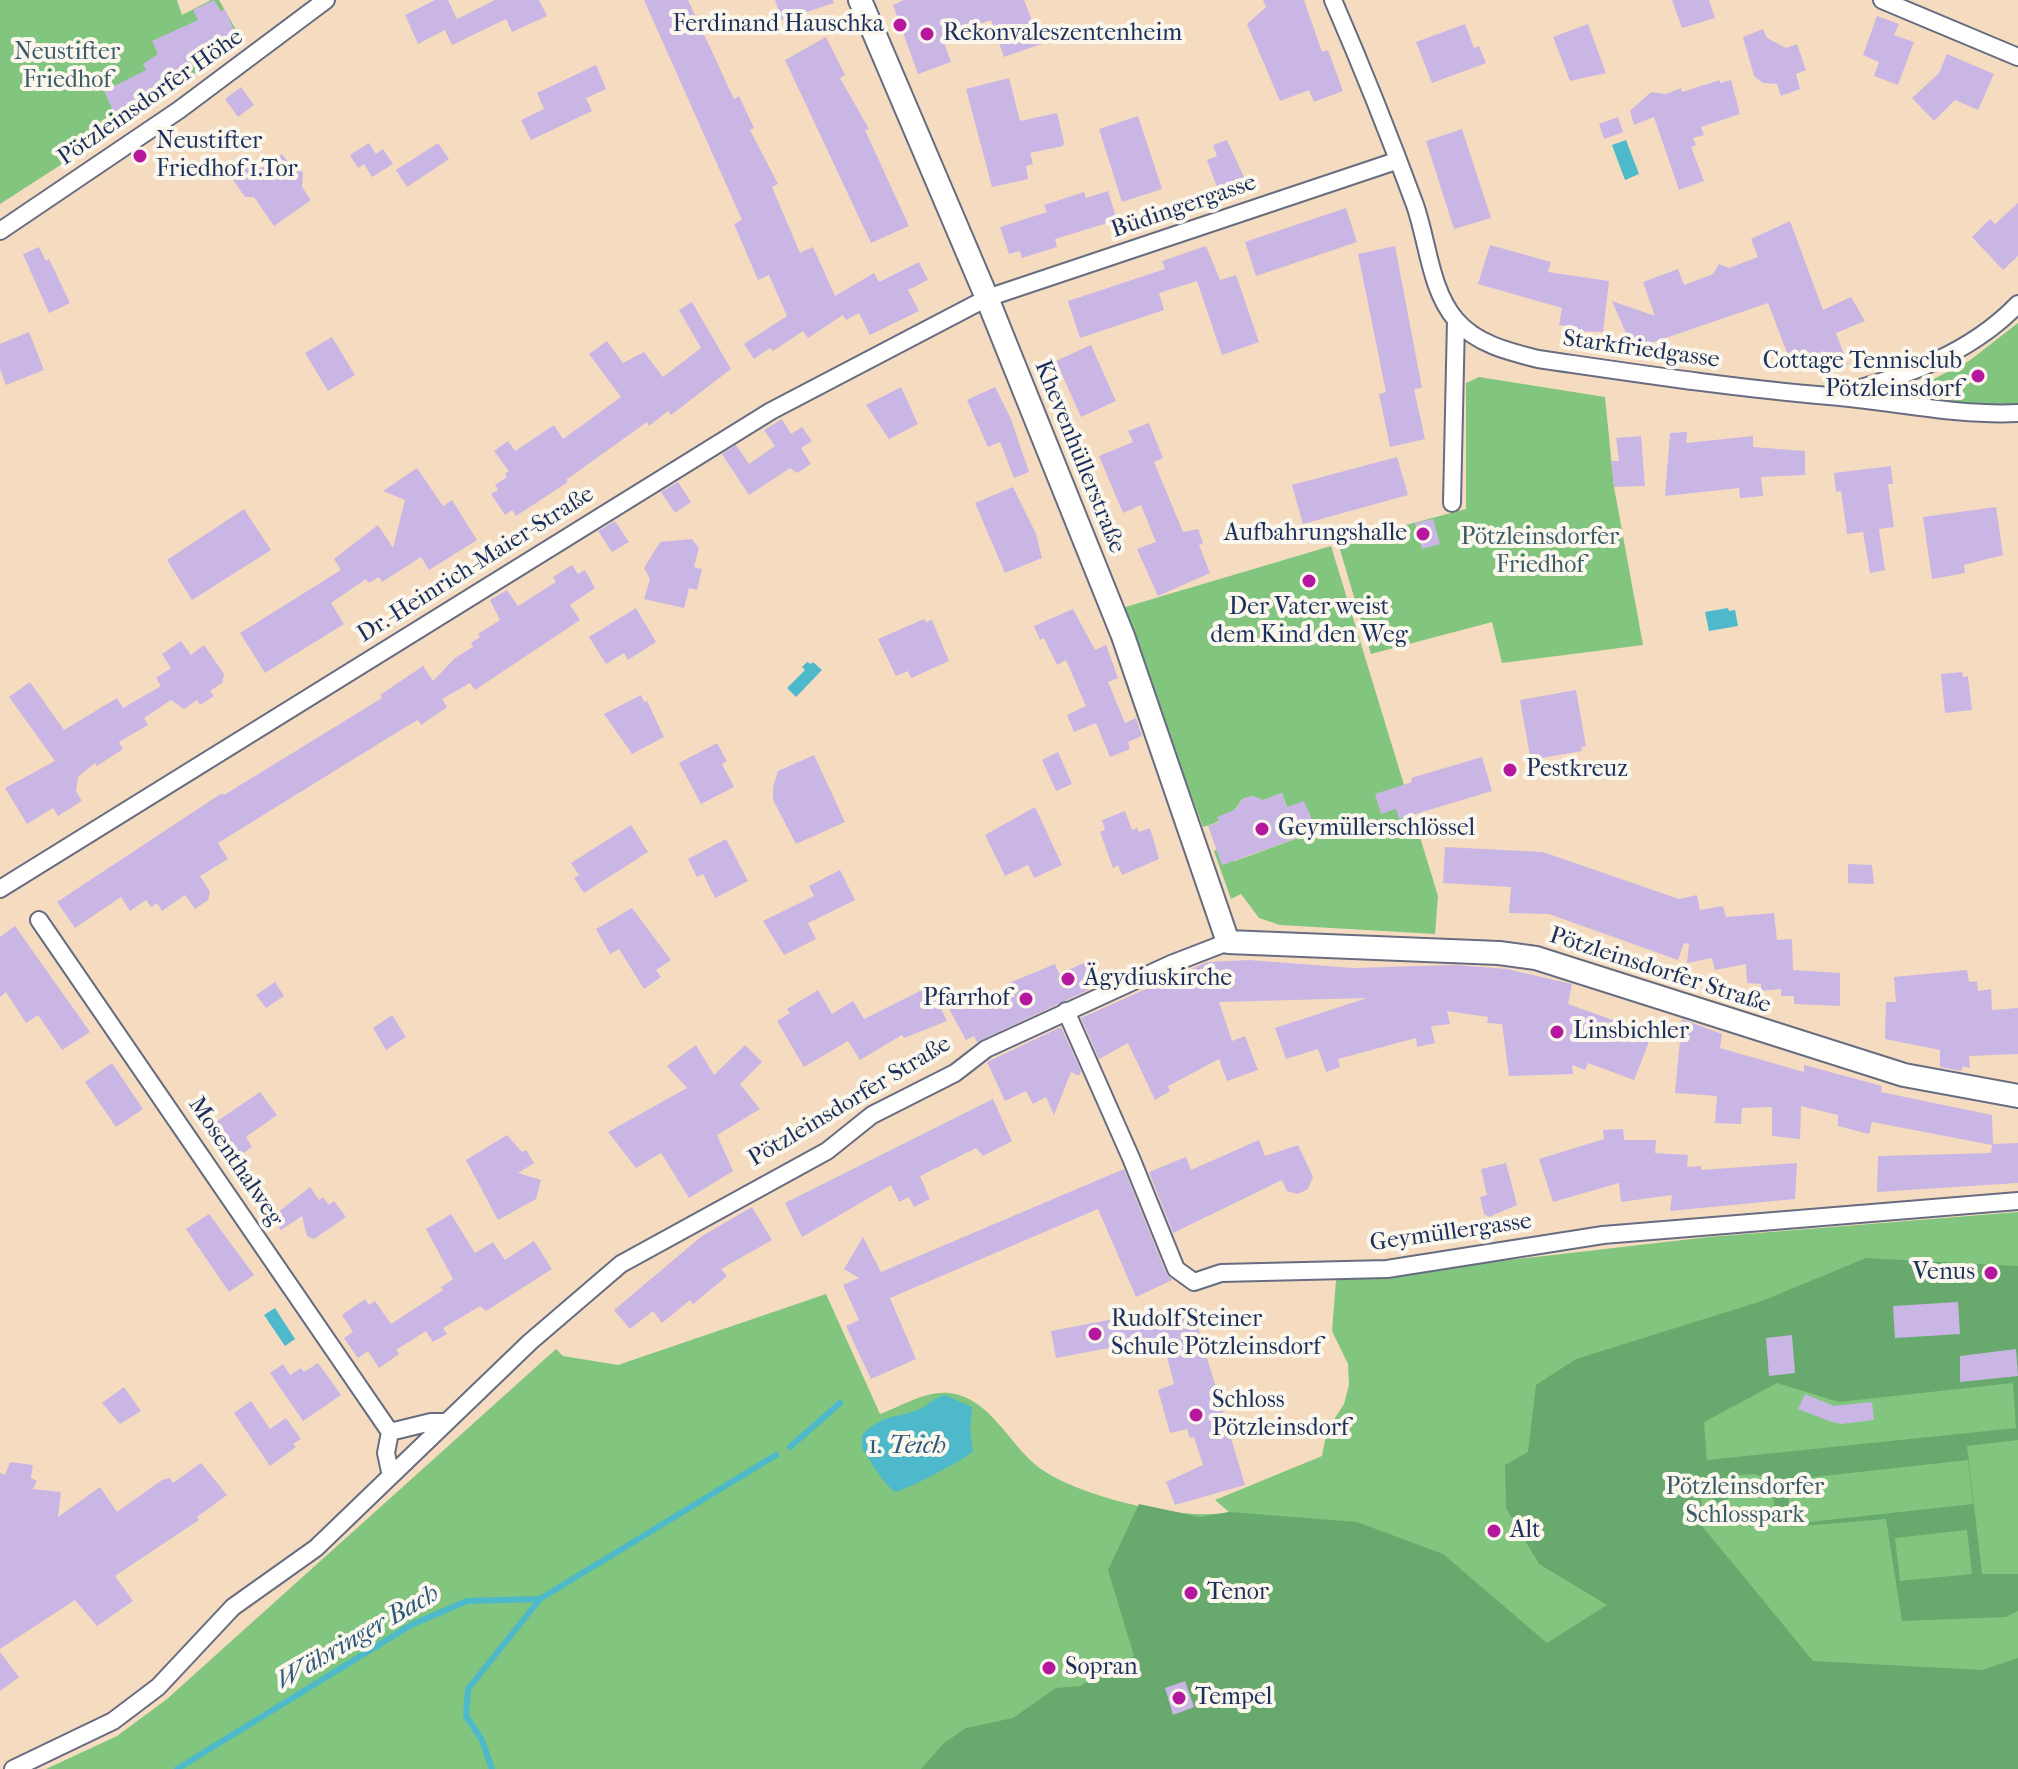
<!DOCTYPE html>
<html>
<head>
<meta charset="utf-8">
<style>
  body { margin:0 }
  canvas { display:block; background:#f5dcc0 }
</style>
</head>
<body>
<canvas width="2018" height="1769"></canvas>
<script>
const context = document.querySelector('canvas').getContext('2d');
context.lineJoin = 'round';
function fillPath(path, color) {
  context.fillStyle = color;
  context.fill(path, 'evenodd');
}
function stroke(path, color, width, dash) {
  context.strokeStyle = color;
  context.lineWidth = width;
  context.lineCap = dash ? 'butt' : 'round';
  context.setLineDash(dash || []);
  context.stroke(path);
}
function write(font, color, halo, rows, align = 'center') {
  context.font = font + ' "IM FELL French Canon",serif';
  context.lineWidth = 8;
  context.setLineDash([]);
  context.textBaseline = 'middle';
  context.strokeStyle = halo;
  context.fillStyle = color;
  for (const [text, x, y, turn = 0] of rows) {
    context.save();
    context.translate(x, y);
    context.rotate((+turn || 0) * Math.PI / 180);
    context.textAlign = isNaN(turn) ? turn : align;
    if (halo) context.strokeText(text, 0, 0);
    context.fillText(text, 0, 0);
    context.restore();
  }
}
fillPath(new Path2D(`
  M0,0h177l5,15 29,-15h8l24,42 -26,21 -98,47 2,16 -121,78z
  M2018,323v81l-39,3 -71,-15 61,-31z
  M1479,377l126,20 9,90 29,158 -141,18 -10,-41 -121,32 -33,-111 128,-34v-126z
  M1331,546l107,350 -3,38 -155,-9 -21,-7 -18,-24 -10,5 -17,-48 3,-2 5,15h4l7,-6 2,3 82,-30 -30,-24 -5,-14 -19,7 -11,-4 -10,3c-9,16 -21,23 -39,28l-81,-219z
  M2018,1212v557h-1972l71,-33 50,-37 389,-350 7,7 55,9 208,-71 54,120c21,-8 47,-24 70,-21 40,5 59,51 87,73 38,30 146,56 192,46l-14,-12 107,-44 5,-26 17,-26 5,-19 -1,-21 -16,-33 4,-51 373,-43z`), '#81c57f');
fillPath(new Path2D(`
  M1866,1258l152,8v174l-51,6 15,128h36v37l-12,6 -104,4 -16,-102 -95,8 -16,-11 -34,10 -40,-39 1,39 111,135 169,9 36,-12v111h-1097l23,-26 22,-15 47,-10 43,-30 24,-2 54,-30 -26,-86 31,-66 61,13 30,-5 127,10 86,32 104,89 60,-38 -68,-41 -33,-56 -1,-43 23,-13 8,-67 40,-26 186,-58zM1777,1383l62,19 174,-19 3,45 -309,32 -3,-38zM1968,1460l5,44 -182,20 -4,-44zM1753,1474l20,6 1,34 -29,10 -18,-17v-31zM1967,1530l5,44 -72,7 -5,-43z`), '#68aa6e');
fillPath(new Path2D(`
  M1626,140l13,34 -14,6 -13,-35z
  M1728,608l1,3 6,-1 3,16 -29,5 -4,-19z
  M807,662l4,2 2,-2 9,8 -26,27 -9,-9 18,-18 -3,-3z
  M275,1308l20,31 -10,7 -21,-31z
  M945,1395l27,12 -2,24 3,20c-5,7 -69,40 -78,41 -15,-12 -22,-28 -33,-43v-14c25,-24 34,-15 60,-27 9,-5 12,-11 23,-13z`), '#4db9ca');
stroke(new Path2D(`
  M790,1447l50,-44
  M177,1769l234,-144 56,-24 73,-2 236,-144
  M492,1769l-10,-29 -16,-24 2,-27 72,-90`), '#4db9ca', 6);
fillPath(new Path2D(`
  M214,0l7,11 4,-2 10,23 -30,15 5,9 -51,24 5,11 -50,22 -10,-22 42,-21 -3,-6 15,-10 -6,-13 46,-21 -5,-10z
  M435,0h13l9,19 38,-19h44l8,16 -35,16 -6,-13 -54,26 -7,-15 -27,14 -13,-29z
  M644,0h44l46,99 5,-3 15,32 -4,2 28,54 -6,3 28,66 13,-6 22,49 39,-23 5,9 40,-20 9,18 -20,10 11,21 -49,24 -11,-22 -13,7 -3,-5 -35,23 -5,-7 -30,20 -3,-3 -16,11 -10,-15 43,-28 -18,-41 -11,5 -24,-56 8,-4z
  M775,0h58l1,3 -52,17z
  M904,0h120l17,44 -37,13 -13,-37 -49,17 9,25 -33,12 -25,-69z
  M1263,0h41l18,52 6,-2 15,41 -29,11 -5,-12 -29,11 -33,-77 19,-17z
  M1672,0h37l6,18 -33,10z
  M1877,16l22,8 -5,11 20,7 -16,43 -24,-9 5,-14 -16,-7z
  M1465,24l9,24 5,-2 7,17 -54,20 -16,-41z
  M1588,24l18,49 -36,8 -17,-44z
  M1763,29l4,9 19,10 11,-4 9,26 -10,4 4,15 -19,7 -4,-12 -14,-1 -9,-7 -11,-39z
  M826,37l19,38 -5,3 29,51 -4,1 44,96 -38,17 -86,-183z
  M1947,54l47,20 -16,36 -23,-10 -21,21 -22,-23 27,-25z
  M596,65l10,24 -20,9 6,13 -61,29 -10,-20 23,-11 -7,-16z
  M1009,78l11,43 37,-8 7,29 -1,4 -33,7 3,11 -7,2 2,13 -36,8 -26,-98z
  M1720,80v3l11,-3 9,34 -39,13 3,8 -11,3 3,7 -5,2 13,34 -25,9 -25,-73 -20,8 -4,-14 21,-19 15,2 15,-6 1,4z
  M241,87l13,18 -16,12 -13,-18z
  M1138,116l24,73 -40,13 -23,-73z
  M1618,117l5,15 -19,7 -5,-15z
  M1462,129l29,89 -37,11 -28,-88z
  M1227,140l17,37 -27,10 -10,-27 10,-4 -4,-11z
  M369,143l7,11 7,-5 10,15 -21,13 -8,-13 -6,4 -8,-13z
  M438,143l11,16 -42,28 -11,-17z
  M282,154l11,15 10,3 -1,15 9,13 -37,26 -20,-29h-9l-12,-17 7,-5 3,-10 8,-3 9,7z
  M1108,191l9,29 -62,19 2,8 -35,11 -2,-7 -11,3 -9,-27 47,-15 -3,-7 40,-13 2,6z
  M2018,203v53l-15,14 -31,-33 18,-18 5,5z
  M1346,208l11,34 -101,34 -11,-34z
  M1790,221l33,89 28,-13 14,24 -29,12 12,32 -16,7 -8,-21 -33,12 -23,-60 -117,40 2,4 -18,7 -23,-53 43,15 -12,-34 35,-13 6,16 29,-11 6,-10 10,4 29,-11 -7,-18z
  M1490,245l61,17 -3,10 61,9 -6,51 -30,-1 1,-4 -15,-2 3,-17 -84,-24z
  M1206,246l14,34 16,-5 23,67 -37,13 -25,-74 -38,12 5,17 -84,28 -12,-37 97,-32 -3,-8z
  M1395,246l27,142 -8,1 11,50 -35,8 -11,-53 7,-2 -28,-138z
  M39,247l7,14 3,-2 21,44 -21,10 -26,-59z
  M692,302l39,67 -60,46 -3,-4 -19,15 -2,-4 -81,58 2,2 -52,34 -4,-6 -7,5 -14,-21 7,-4 -3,-5 12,-8 -2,-3 4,-3 -15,-20 14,-10 7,10 39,-26 9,14 58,-42 -32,-43 18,-13 16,22 21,-11 19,25 21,-16 17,-13 -22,-38z
  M29,332l15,38 -38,15 -6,-16v-25z
  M332,337l23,38 -27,16 -23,-38z
  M1091,345l25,56 -35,16 -25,-56z
  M901,387l17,37 -29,15 -23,-34z
  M995,387l16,32 18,53 -15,6 -14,-36 -12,5 -21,-47z
  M782,419l9,15 11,-7 10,14 -11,7 10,16 -14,9 -7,-5 -41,27 -27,-41 14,-9 13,19 26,-18 -11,-16z
  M1149,423l14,35 -9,4 29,70 15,-3 5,14 -4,2 11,28 -52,23 -21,-47 19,-7 -15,-37 -18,8 -24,-57 34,-14 -5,-11z
  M1687,432l-1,11 67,-7v11l52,4v24l-44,2 2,19 -23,2 -1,-10 -74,8 5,-63z
  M1641,436l4,50 -31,1 -3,-26h8l-3,-23z
  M1397,457l11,38 -105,29 -11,-39z
  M1891,466l2,18h-5l6,43 -15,2 6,41 -15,3 -7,-41 -16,2 -6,-43 -5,1 -2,-19z
  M417,468l26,38 9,-6 25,40 -48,30 -8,-13 -39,25 -3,-5 -10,6 -3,-4 -35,24 13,21 -79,49 -25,-40 101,-63 -7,-11 44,-34 15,23 12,-48 -22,-9z
  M678,482l13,20 -16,11 -14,-21z
  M1013,487l23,47 6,24 -37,15 -30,-70z
  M1996,507l7,48 -39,10 1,8 -33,6 -9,-62z
  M244,509l27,41 -79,50 -25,-40z
  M1433,519l7,25 -18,5 -7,-26z
  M615,521l14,21 -17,10 -14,-21z
  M692,539l7,9 -5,19 8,2 -5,21 -8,-2 -5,20 -40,-9 6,-20 -6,-11 16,-26z
  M572,565l6,9 7,-4 10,18 -25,17 10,15 -105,70 -5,-7 -28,16 5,8 -26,18 -3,-5 -14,8 -186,115 10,16 -28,17 10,16 -2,8 -13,9 -10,-14 -23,16 -5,-8 -6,4 -5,-7 -16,11 -9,-14 -46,31 -18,-26 165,-109 2,2 158,-97 -2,-3 43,-29 10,15 22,-23 18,-11 -2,-4 9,-6 -2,-3 22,-14 -10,-20 17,-10 11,16 38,-24 -3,-5z
  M636,608l20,34 -28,18 -4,-7 -18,11 -17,-27z
  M1073,609l22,41 11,-5 12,33 -10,4 17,41 11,-5 6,18 -14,6 2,7 -20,8 -14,-34 -22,9 -7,-17 19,-9 -20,-46 -9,5 -13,-27 -4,2 -6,-14z
  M924,619l2,3 6,-2 17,41 -38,17 -3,-7 -12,5 -18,-37z
  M181,641l10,14 13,-10 20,29 -2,9 -12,8 4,5 -14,9 -3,-5 -13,9 -13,-9 -27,18 4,7 -29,17 4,7 -26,17 -2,-3 -17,14 -2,14 6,10 -24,15 -5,-8 -26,16 -22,-36 50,-27 -46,-64 21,-15 34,48 53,-32 6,10 38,-22 -5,-8 15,-10 -9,-14z
  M1962,672l1,5 5,-1 4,34 -27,3 -4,-39z
  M1576,690l10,56 -5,1 1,4 -46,8 -1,-4 -5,1 -10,-56z
  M641,695l3,7 3,-1 17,36 -32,17 -28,-40z
  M717,743l10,18 -5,3 12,23 -33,17 -22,-41z
  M1058,752l14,32 -16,7 -14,-31z
  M814,755l31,67 -49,22 -23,-44v-13l5,-16z
  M1482,757l10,34 -93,28 -3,-10 -15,5 -6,-20 37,-12 -1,-4z
  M1282,793l5,14 17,-6 13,30 -95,34 -14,-39 11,-4 -2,-5 19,-8 6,-10 10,-3 11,4z
  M1035,807l27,58 -28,13 -6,-13 -23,11 -20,-41z
  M1125,811l7,19 5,-2 2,4 11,-4 9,31 -37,16 -4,-10 -5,3 -13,-36 5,-2 -3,-10z
  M631,825l17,27 -64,41 -10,-15 5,-3 -8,-12z
  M726,839l22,42 -33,17 -12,-24 -6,3 -9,-18z
  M1445,847l98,5 136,47 18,-4 3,15 23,-4 3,11 48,-4 3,27 15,-1 1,31 47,3v33l-46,-2v-8h-13v-7l-20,2v-7l-14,-1 -1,-19 -31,6 -3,-12 -25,5 2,-19 -5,-1 -6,17 -129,-46 -40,-1 2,-26 -68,-4z
  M1848,864l24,1 2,19 -26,-1z
  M840,870l15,30 -47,23 8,16 -32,16 -21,-34 51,-25 -5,-10z
  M632,908l39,52 -15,10 5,7 -17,12 -25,-40 -9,5 -14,-25z
  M15,926l75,106 -28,18 -24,-35 -12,8 -20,-31 -6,5v-60z
  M1093,959l10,24 -126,59 -3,-6 -8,4 -17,-31 19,-10 5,8 11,-6 4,7 27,-12 -6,-13 46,-19 4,10z
  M1249,960l104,8 101,-3 53,4 65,15 -4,20 84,30 -18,46 -46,-17 -3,7 -13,-5 1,9 -64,2 -7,-52 -15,-1 1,-6 -41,-6 3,13 -19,2 4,17 -18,4 -1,-9 -78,21 2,8 -14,5 -8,-23 -32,10 -11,-31 92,-30 -148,4 13,39 13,-5 13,34 -31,11 -8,-22 -51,27 2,5 -15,9 -27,-57 -29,16 -18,-41 126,-56z
  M1967,970l2,12 8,-1 1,10 13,-2 1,21 26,-2v46l-49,2 1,12 -7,-2 -2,5 -21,-4v-17l-55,-11 1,-37h10l-2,-25z
  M275,982l9,14 -18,12 -10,-13z
  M930,986l17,35 -43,17 -2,-3 -42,25 -12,-19 -44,26 -27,-46 13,-8 -3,-4 31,-19 14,24 21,-13 11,18z
  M392,1015l14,22 -20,13 -13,-22z
  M1682,1019l40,15 -2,14 84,24v-7l78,21 -1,6 111,23 1,29 25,-1v40l-141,9 1,-36 113,-3 1,-8 -120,-23 -3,12 -31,-8v-11l-37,-9 -1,33 -28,-3v-29l-30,1 -1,16 -26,-1 2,-27 -42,-3z
  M1061,1027l20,44 -2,5 -8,-4 -17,43 -8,-18 -13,7 -7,-13 -21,10 -18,-39z
  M696,1045l18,30 31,-30 17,17 -22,22 20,25 -43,26 16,36 -44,27 -28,-45 -25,15 -28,-36 79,-44 -20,-22z
  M112,1063l31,46 -27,18 -31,-45z
  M260,1092l17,23 -31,22 6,10 -16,11 -23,-34z
  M993,1099l19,42 -29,15 -7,-8 -56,28 10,23 -16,8 -5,-10 -10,5 -8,-17 -89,52 -17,-34z
  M1623,1129l1,11h32l-1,13 33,2 -1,12 14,-1v4l96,-7 -2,36 -125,12 2,-16 -51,7 -2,-19 -66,19 -14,-43 65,-20 -1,-9z
  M507,1135l15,17 4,-2 8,13 -16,10 23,7 -5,19 -38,21 -32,-60z
  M1259,1140l6,16 33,-11 15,32 -5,12 -10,5 -11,-3 -5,-11 -109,53 -24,-61 37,-15 5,13z
  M1506,1163l11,42 -28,12 -5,-3 -4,-17 7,-2 -6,-26z
  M1124,1169l42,104 6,7 -36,17 -38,-88 -208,89 26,61 -45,20 -25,-53 13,-6 -16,-35 16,-7 -15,-9 19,-32 18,35z
  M310,1187l9,13 4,-3 6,8 5,-4 12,16 -32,22 -7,-3 -5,-20 -21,14 -9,-13z
  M752,1207l20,33 -51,29 6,7 -34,28 -3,-4 -28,23 -9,-12 -23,18 -16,-19 88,-74z
  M209,1214l45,61 -25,17 -43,-63z
  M451,1214l24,39 18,-11 12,18 29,-19 18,28 -66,42 -6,-5 -37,22 4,6 -14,8 -7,-11 -30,19 3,4 -20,14 -11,-17 -10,7 -14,-20 9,-6 -11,-17 23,-16 4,6 6,-4 16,23 52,-34 -2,-3 12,-8 -27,-50z
  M1958,1302l2,32 -65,4 -2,-32z
  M1191,1304l54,181 -70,20 -9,-23 37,-17 -9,-28 -4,1 -3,-9 -17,4 -12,-43 16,-6 -12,-46 -106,20 -5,-27z
  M1792,1335l3,38 -26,3 -3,-38z
  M2016,1349l2,27 -58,6v-26z
  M318,1363l23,32 -38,26 -33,-48 13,-9 7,11 11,-7 3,4z
  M124,1387l17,24 -21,13 -18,-21z
  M1805,1394l29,12 38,-4 2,18 -33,4 -12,-3 -31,-12z
  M251,1401l19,28 16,-11 15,21 -8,5 3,3 -26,19 -36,-53z
  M10,1462l23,3 -2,13 6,3 -4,8 28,3 -3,25 42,-30 17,25 45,-32 8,-2 3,5 28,-20 26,32 -30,22 2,3 -84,56 18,25 -36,25 -22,-26 -75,49v-176l5,2z
  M0,1652l19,25 -19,14z
  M1185,1681l9,26 -21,8 -8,-27z`), '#cab6e4');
const street = new Path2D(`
  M1333,0c29,67 57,137 82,205 13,37 15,85 41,115 20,24 54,32 82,39 97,14 194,29 291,37 64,5 125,20 189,17
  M1882,0l136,57
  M0,231l179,-121 147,-110
  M1839,394c65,-17 131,-40 179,-90
  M1452,503l4,-183
  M0,889l771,-478 216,-113 409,-137
  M39,920l351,512 -4,21 5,23
  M1066,1011l65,147 45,111 18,13 27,-9 166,-4 216,-34 415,-34
  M390,1432l41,-10h15
  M13,1769l100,-48 45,-34 75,-80 83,-59 214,-206 91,-78 206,-113 45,-36 83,-42 31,-24 185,-85 57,-22`);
const secondary = new Path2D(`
  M860,0l127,298 136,338 105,306 271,11 37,5 368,117 114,21`);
stroke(street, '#676c80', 20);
stroke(secondary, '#676c80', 26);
stroke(street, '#fff', 16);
stroke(secondary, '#fff', 22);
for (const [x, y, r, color] of [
  [900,25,8,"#b5179e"],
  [927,34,8,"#b5179e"],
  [140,156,8,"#b5179e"],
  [1978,376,8,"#b5179e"],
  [1423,534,8,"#b5179e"],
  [1309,581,8,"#b5179e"],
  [1510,770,8,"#b5179e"],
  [1262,829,8,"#b5179e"],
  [1068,979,8,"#b5179e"],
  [1026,999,8,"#b5179e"],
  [1557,1032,8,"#b5179e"],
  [1991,1273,8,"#b5179e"],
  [1095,1334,8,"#b5179e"],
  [1196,1415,8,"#b5179e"],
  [1494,1531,8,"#b5179e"],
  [1191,1593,8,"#b5179e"],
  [1049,1668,8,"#b5179e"],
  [1179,1698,8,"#b5179e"]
]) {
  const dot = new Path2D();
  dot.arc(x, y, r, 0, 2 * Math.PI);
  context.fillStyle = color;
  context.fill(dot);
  stroke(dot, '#fbf7ec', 3);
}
write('24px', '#1b2f5e', '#fbf7ec', [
  ["Ferdinand Hauschka",884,25,"right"],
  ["Rekonvaleszentenheim",943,34],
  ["Neustifter",156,142],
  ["Friedhof 1.Tor",156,170],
  ["Cottage Tennisclub",1962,362,"right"],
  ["Pötzleinsdorf",1962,390,"right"],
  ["Aufbahrungshalle",1407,534,"right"],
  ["Der Vater weist",1309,608,"center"],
  ["dem Kind den Weg",1309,636,"center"],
  ["Pestkreuz",1526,770],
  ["Geymüllerschlössel",1278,829],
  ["Ägydiuskirche",1084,979],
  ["Pfarrhof",1010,999,"right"],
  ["Linsbichler",1573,1032],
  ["Venus",1975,1273,"right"],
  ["Rudolf Steiner",1111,1320],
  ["Schule Pötzleinsdorf",1111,1348],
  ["Schloss",1212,1401],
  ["Pötzleinsdorf",1212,1429],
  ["Alt",1510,1531],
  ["Tenor",1207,1593],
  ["Sopran",1065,1668],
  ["Tempel",1195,1698]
], 'left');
write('24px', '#3a5c68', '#fbf7ec', [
  ["Neustifter",67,53],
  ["Friedhof",67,81],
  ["Pötzleinsdorfer",1540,538],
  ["Friedhof",1540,566],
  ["Pötzleinsdorfer",1745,1488],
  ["Schlosspark",1745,1516]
]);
write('24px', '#1b2f5e', '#fbf7ec', [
  ["Pötzleinsdorfer Höhe",151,98,-35],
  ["Büdingergasse",1184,207,-19],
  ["Starkfriedgasse",1641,350,8],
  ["Khevenhüllerstraße",1079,457,68],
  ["Dr.-Heinrich-Maier-Straße",476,565,-32],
  ["Pötzleinsdorfer Straße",1660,971,18],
  ["Pötzleinsdorfer Straße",850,1102,-31],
  ["Mosenthalweg",235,1162,56],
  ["Geymüllergasse",1451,1233,-8]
]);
write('italic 26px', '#2a587e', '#fbf7ec', [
  ["1. Teich",907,1447],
  ["Währinger Bach",358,1638,-30]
]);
</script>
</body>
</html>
